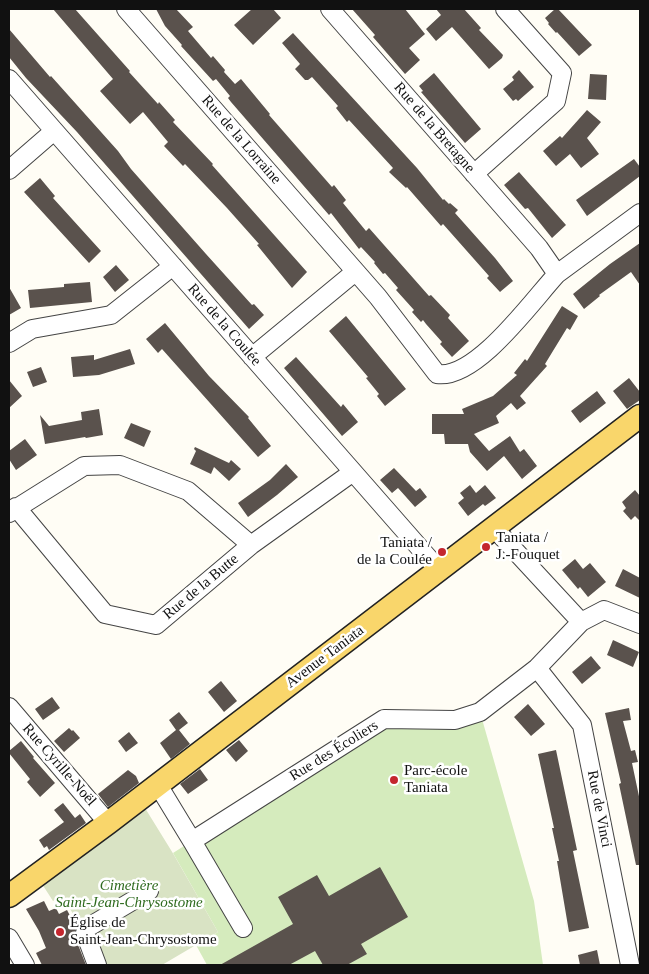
<!DOCTYPE html>
<html>
<head>
<meta charset="utf-8">
<style>
  body { margin:0 }
  #map { position:relative; width:649px; height:974px; overflow:hidden; background:#fffdf5; font-family:"Times New Roman",serif }
  canvas { display:block }
  .frame { position:absolute; inset:0; border:10px solid #111; pointer-events:none }
</style>
</head>
<body>
<div id="map">
<canvas width="649" height="974"></canvas>
<div class="frame"></div>
</div>
<script>
const context = document.querySelector('canvas').getContext('2d');
context.lineJoin = 'round';
function fillPath(path, color) {
  context.fillStyle = color;
  context.fill(path, 'evenodd');
}
function stroke(path, color, width, dash) {
  context.strokeStyle = color;
  context.lineWidth = width;
  context.lineCap = dash ? 'butt' : 'round';
  context.setLineDash(dash || []);
  context.stroke(path);
}
function write(font, color, halo, rows, align = 'center') {
  context.font = font + ' "Times New Roman",serif';
  context.lineWidth = 5;
  context.setLineDash([]);
  context.textBaseline = 'middle';
  context.strokeStyle = halo;
  context.fillStyle = color;
  for (const [text, x, y, turn = 0] of rows) {
    context.save();
    context.translate(x, y);
    context.rotate((+turn || 0) * Math.PI / 180);
    context.textAlign = isNaN(turn) ? turn : align;
    if (halo) context.strokeText(text, 0, 0);
    context.fillText(text, 0, 0);
    context.restore();
  }
}
fillPath(new Path2D(`
  M480,712l54,189 9,64h-336l-11,-20 22,-13 -45,-79 211,-134z`), '#d5ebbd');
fillPath(new Path2D(`
  M145,808l29,47 44,77 -56,33h-62l-10,-24 -28,-45 -9,5 -11,-17z`), '#d9e3c4');
fillPath(new Path2D(`
  M53,9h22l55,62 -1,1 29,32 1,-2 16,18 -2,2 40,42 -1,1 95,107 -15,16 -35,-43 2,-1 -32,-36 -42,-44 -2,2 -19,-20 4,-4 -25,-30 -13,12 -30,-33 13,-12z
  M156,9h20l17,18 -5,4 23,27 2,-2 12,14 -1,2 11,12 6,-5 29,35 -1,1 63,72 2,-2 12,15 -3,3 23,28 3,-3 60,68 2,-1 19,20 -2,3 21,23 -17,16 -12,-13 2,-2 -16,-18 -3,-4 -2,2 -9,-10 2,-2 -18,-20 2,-2 -13,-15 -2,1 -9,-11 1,-1 -14,-15 -2,2 -28,-36 -2,2 -98,-113 -3,-4 2,-2 -14,-17 -3,2 -32,-35 1,-1 -17,-19z
  M252,9h21l8,9 -28,27 -19,-20z
  M352,9h53l20,25 -16,14 11,12 -15,14 -32,-37 2,-2z
  M436,9h28l17,19 -2,2 24,25 -1,3 -13,11 -37,-42 -16,14 -10,-12 15,-14z
  M555,9h3l34,36 -13,11 -22,-24 -1,1 -8,-9 1,-1 -4,-5z
  M9,29l41,48 1,-1 67,75 13,18 75,85 46,51 2,-1 10,11 -15,14 -172,-197 -51,-54 -17,-21z
  M293,33l124,135 26,32 1,-1 5,5 1,-1 8,7 -3,3 40,45 18,23 -13,11 -13,-14 2,-2 -46,-52 -2,2 -34,-39 -1,1 -17,-16 4,-4 -44,-48 -2,2 -11,-14 2,-2 -26,-29 -4,3h-3l-10,-11 5,-5 -18,-21z
  M519,70l15,17 -16,14 -2,-2 -3,2 -10,-12 11,-9 -2,-3z
  M434,73l47,56 -16,14 -44,-51 2,-1 -4,-5z
  M590,74l17,1 -1,25 -18,-1z
  M587,110l14,12 -14,16 12,16 -18,14 -11,-14 -14,12 -13,-15 17,-15 2,2z
  M634,159l6,8v9l-53,40 -11,-16z
  M519,172l47,53 -14,13 -24,-30 -3,1 -21,-24z
  M40,178l15,18 -2,2 48,53 -12,12 -65,-71z
  M640,243v42l-9,-13 -32,23 1,1 -16,13 -11,-15 37,-30z
  M116,265l13,15 -14,12 -12,-15z
  M90,282l2,20 -62,6 -2,-18 36,-3v-3z
  M9,287l12,21 -12,7z
  M562,306l16,10 -8,14 -3,-2 -22,36 2,2 -27,30 6,7 -9,7 -6,-7 -15,13 3,7 -25,11 15,17 21,-15 10,16 4,-3 13,17 -15,13 -18,-23 -17,15 -17,-19 -2,-8h-23l-1,-10h-12v-20h32l-2,-5 31,-13 24,-21 -3,-2 11,-14 2,2z
  M346,316l60,73 -21,17 -8,-10 2,-2 -13,-16 2,-1 -39,-46z
  M165,323l44,53 40,41 -1,1 23,28 -13,11 -96,-108 -4,4 -12,-14z
  M130,349l5,15 -36,11 -26,2 -2,-20 23,-2v5z
  M296,357l45,50 2,-3 15,18 -16,14 -58,-68z
  M41,367l6,15 -14,5 -6,-15z
  M629,378l11,14v8l-13,9 -14,-18z
  M9,380l13,16 -13,12z
  M597,391l9,12 -26,20 -9,-12z
  M99,409l4,26 -17,3 -1,-1 -40,7 -5,-29 9,11 33,-6 -1,-8z
  M131,423l20,8 -7,16 -20,-9z
  M25,439l12,16 -21,15 -7,-11v-8z
  M195,447l34,16 2,-3 10,9 -12,12 -15,-14 -3,7 -21,-10 6,-13 -2,-2z
  M286,464l12,13 -21,18 -29,22 -10,-14 32,-23z
  M394,468l22,23 4,-3 7,9 -12,10 -17,-19 -6,5 -12,-13z
  M470,485l6,8 9,-8 11,13 -11,8 -2,-2 -15,12 -10,-13 6,-5 -4,-5z
  M635,490l5,6v25l-5,-5 -4,4 -8,-9 3,-3 -4,-6z
  M575,559l8,10 7,-6 16,19 -18,15 -8,-10 -2,2 -16,-19z
  M623,569l17,9v20l-25,-12z
  M613,640l26,12 -6,15 -26,-12z
  M591,656l10,12 -19,16 -10,-12z
  M221,681l16,20 -13,11 -16,-20z
  M52,697l8,11 -17,12 -8,-11z
  M528,704l17,20 -14,12 -17,-19z
  M629,708l2,12 -8,1 8,30 4,-1 3,12 -6,1 8,38v64h-4l-17,-81 2,-1 -16,-70z
  M179,712l9,11 -9,7 11,14 -19,15 -11,-16 16,-13 -7,-10z
  M69,728l3,3 1,-1 7,8 -16,14 -10,-11z
  M129,732l9,11 -12,9 -8,-11z
  M239,740l9,11 -12,11 -10,-12z
  M21,741l13,16 -1,1 22,25 -15,14 -13,-15 3,-3 -21,-26v-2z
  M556,750l21,100 -4,1 16,77 -20,4 -12,-71h2l-7,-33h2l-16,-74z
  M200,769l8,11 -20,14 -8,-10z
  M128,770l8,6 3,7 -31,24 -10,-13z
  M63,803l12,15 5,-4 6,9 -37,27 -2,-4 -3,2 -5,-8 25,-18 -10,-12z
  M380,867l28,50 -47,27 6,10 -20,11h-24l-8,-14 -26,14h-69l73,-41 -15,-27 39,-22 12,21z
  M44,901l5,10 7,-3 3,6 8,-4 9,17 -1,10 11,28h-44l-6,-12 10,-5 -7,-17 -13,-22z
  M597,950l3,15h-20l-2,-10z`), '#5a524d');
const minor = new Path2D(`
  M126,9l252,288 59,77c39,6 95,-73 120,-100
  M330,9l209,239 18,26 83,-61
  M9,79l430,491
  M9,170l45,-39
  M474,174l82,-73 6,-28 -57,-64
  M9,343l23,-14 79,-14 62,-49
  M252,357l103,-85
  M16,507l89,107 51,11 95,-80 102,-73
  M9,513l75,-47 36,-1 68,26 63,54
  M494,528l87,94 23,-12 36,14
  M537,668l45,57 48,240
  M9,707l99,116
  M158,785l34,56 192,-122 71,1 25,-8 57,-44 44,-46
  M192,841l51,87
  M9,938l16,27
  M97,965l-12,-32 2,-5 62,-37`);
const major = new Path2D(`
  M9,896l99,-73 532,-407`);
stroke(minor, '#444', 20);
stroke(major, '#222', 25);
stroke(minor, '#fff', 18);
stroke(major, '#f9d66b', 22);
for (const [x, y, r, color] of [
  [486,547,5,"#c4262e"],
  [442,552,5,"#c4262e"],
  [394,780,5,"#c4262e"],
  [60,932,5,"#c4262e"]
]) {
  const dot = new Path2D();
  dot.arc(x, y, r, 0, 2 * Math.PI);
  context.fillStyle = color;
  context.fill(dot);
  stroke(dot, '#fff', 2);
}
write('15px', '#111', '#fff', [
  ["Rue de la Bretagne",434,128,49],
  ["Rue de la Lorraine",241,140,49],
  ["Rue de la Coulée",224,325,49],
  ["Rue de la Butte",201,587,-40],
  ["Avenue Taniata",325,657,-37],
  ["Rue des Écoliers",334,751,-32],
  ["Rue Cyrille-Noël",59,765,49],
  ["Rue de Vinci",599,809,79]
]);
write('15px', '#111', '#fff', [
  ["Taniata /",496,538],
  ["J.-Fouquet",496,555],
  ["Taniata /",432,543,"right"],
  ["de la Coulée",432,560,"right"],
  ["Parc-école",404,771],
  ["Taniata",404,788],
  ["Église de",70,923],
  ["Saint-Jean-Chrysostome",70,940]
], 'left');
write('italic 15px', '#2f6b1f', '#fff', [
  ["Cimetière",129,886],
  ["Saint-Jean-Chrysostome",129,903]
]);
</script>
</body>
</html>
